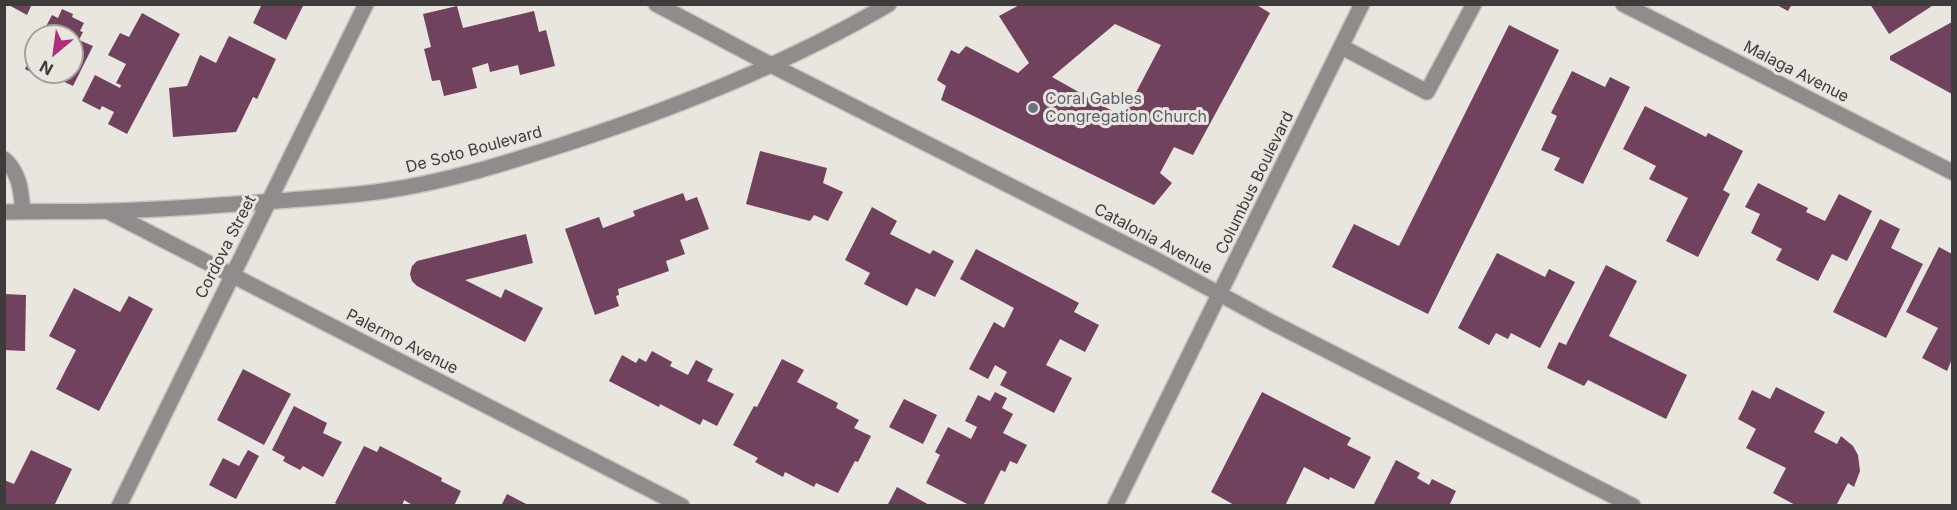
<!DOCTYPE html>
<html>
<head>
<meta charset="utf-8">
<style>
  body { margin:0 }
  #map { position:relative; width:1957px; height:510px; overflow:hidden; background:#e9e5df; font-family:Inter,sans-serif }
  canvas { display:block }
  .frame { position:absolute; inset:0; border:6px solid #3e3c3a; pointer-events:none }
  .north { position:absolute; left:24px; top:24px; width:60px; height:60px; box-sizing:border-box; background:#e9e5df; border:2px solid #a5a19d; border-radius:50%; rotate:209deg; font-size:16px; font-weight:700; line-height:24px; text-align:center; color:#3e3c3a }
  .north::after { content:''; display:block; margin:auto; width:21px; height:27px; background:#ac2e7d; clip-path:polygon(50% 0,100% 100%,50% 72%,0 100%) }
</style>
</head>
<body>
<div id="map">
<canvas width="1957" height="510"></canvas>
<div class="frame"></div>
<div class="north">N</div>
</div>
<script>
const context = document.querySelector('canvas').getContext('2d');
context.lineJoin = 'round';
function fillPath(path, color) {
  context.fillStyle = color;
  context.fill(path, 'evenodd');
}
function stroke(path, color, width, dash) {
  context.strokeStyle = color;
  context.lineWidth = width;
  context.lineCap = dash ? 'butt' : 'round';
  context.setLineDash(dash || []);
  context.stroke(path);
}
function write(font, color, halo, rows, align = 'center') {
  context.font = font + ' Inter,sans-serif';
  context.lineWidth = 6;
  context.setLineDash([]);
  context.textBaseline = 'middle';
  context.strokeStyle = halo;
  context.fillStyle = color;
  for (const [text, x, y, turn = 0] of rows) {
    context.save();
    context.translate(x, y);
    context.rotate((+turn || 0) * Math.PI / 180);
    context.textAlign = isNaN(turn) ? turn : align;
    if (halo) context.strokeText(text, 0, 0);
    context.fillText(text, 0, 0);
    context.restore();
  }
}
fillPath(new Path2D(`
  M7,4h25l-5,11z
  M262,4h42l-18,36 -33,-17z
  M1021,4h234l15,9 -77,142 -19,-8 -14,26 12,10 -18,22 -213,-105 5,-14 -9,-6 14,-30 8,4 7,-8 52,27 11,-10 -30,-47zM1115,24l46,21 -38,72 -71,-40z
  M1775,4h17l-4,7z
  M1870,4h65l-46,30z
  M457,6l6,22 71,-17 5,21 7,-2 9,36 -35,9 -2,-10 -28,7 -2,-9 -16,5 5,20 -33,8 -4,-16 -8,1 -8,-32 7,-2 -8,-33z
  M62,9l11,5 -1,3 12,6 -4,8 3,1 -4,8 14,6 -20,40 -21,-10 -4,5 -23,-12 11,-23v26h36v-36h-31l11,-21 6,3z
  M142,13l38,21 -53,100 -19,-10 6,-12 -12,-6 -2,4 -18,-9 13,-26 25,13 1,-3 -5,-2 10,-19 -18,-9 12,-22 9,4z
  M1952,22v72l-62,-34v-4z
  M1509,25l50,25 -131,264 -96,-47 22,-43 45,22z
  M229,36l47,23 -19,40 -4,-2 -17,35 -63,5 -4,-49 18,-2 13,-31 16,8z
  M1572,71l33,16 5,-10 20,10 -47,97 -29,-14 6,-12 -19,-8 16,-34 -6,-3z
  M1645,106l61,31 2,-4 35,18 -20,39 7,4 -32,63 -32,-16 22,-43 -39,-19 7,-13 -33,-17z
  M760,151l67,17 -4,15 20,9 -15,29 -14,-6 -4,6 -64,-17z
  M1758,183l50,25 -2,4 19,9 14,-27 33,17 -25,50 -15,-7 -14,27 -42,-21 6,-11 -31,-16 9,-19 -15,-7z
  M683,193l3,8 11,-4 12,32 -29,11 5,14 -19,7 3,10 -51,18 1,6 -3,1 3,10 -24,9 -30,-86 34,-12 4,11 32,-12 -2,-5z
  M872,207l25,14 -7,13 40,20 3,-4 21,11 -19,36 -19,-9 -9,18 -43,-22 6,-11 -25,-13z
  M1880,219l20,10 -9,19 32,16 -37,74 -53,-26z
  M526,234l7,29 -68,17 36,18 4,-9 38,19 -18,34 -108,-56 -5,-5 -2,-7 2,-8 5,-5z
  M1939,247l13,7v105l-5,12 -25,-13 16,-30 -32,-16z
  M976,249l103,54 -5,9 25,13 -14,27 -25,-13 -14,26 26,13 -18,35 -54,-28 7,-13 -12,-7 -7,14 -19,-10 25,-47 10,6 10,-20 -54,-29z
  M1497,253l48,24 4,-8 26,13 -35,66 -29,-15 -3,6 -12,-6 -7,12 -31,-17z
  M1606,265l31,16 -28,55 78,39 -21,44 -78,-39 -4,6 -37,-18 12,-26 7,3z
  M74,288l46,24 9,-16 24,13 -54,102 -43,-22 20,-39 -27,-14z
  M4,294l22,1 -1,56 -21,-1z
  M652,351l20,11 -2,4 18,9 8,-15 17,9 -6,12 27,13 -17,32 -14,-7 -3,6 -40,-21 -1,3 -50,-26 13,-26 14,8 3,-5 7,4z
  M782,359l22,11 -7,12 41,21 -2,5 23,12 -5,8 17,8 -13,26 -3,-1 -17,32 -22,-10 -2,4 -29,-15 -2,5 -28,-15 3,-4 -25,-13 21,-39 3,1z
  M243,369l48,25 -27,51 -47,-25z
  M1776,387l49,25 -11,20 23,12 4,-8 12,10 5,9 2,16 -6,16 -6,-4 -12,23h-39l-24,-13 13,-25 -40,-20 10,-19 -18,-10 7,-14 7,-15 18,9z
  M995,392l12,6 -5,10 11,6 -10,19 24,12 -10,19 -7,-3 -5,11 -4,-2 -18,36h-12l-45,-23 14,-28 -5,-3 13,-25 23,12 6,-12 -12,-6 13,-26 12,6z
  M1262,392l89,46 -4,7 24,12 -17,32 -24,-12 -1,3 -25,-13 -19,39h-49l-25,-14z
  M904,399l33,16 -14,29 -34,-17z
  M294,406l33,17 -4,10 19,9 -19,35 -20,-11 -3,4 -17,-9 2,-4 -13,-7z
  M364,446l13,6 3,-6 62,32 -1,3 20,10 -7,15h-40l-10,-6 -2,6h-61l-6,-3z
  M31,450l41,19 -18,37h-50v-26l10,4z
  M248,450l11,6 -23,43 -27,-14 14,-27 16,8z
  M1396,460l24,13 -3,5 12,7 3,-6 24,12 -7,15h-76z
  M897,487l34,19h-44z
  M507,494l23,12h-29z`), '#71425e');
const minor = new Path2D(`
  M656,4l115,61 382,193 120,65 360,183
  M1623,4l329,168
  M1342,47l85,45 47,-88
  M4,159c16,14 17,32 19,52
  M4,212c34,-1 68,0 102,-1 57,-1 114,-6 171,-10 36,-3 71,-5 106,-10 65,-9 126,-29 188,-49 110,-36 218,-79 318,-138
  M109,212l573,294
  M119,506l247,-502
  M1115,506l247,-502`);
stroke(minor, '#c7c3be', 18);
stroke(minor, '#8f8c8b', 15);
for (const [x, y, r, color] of [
  [1033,108,6,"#6b7280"]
]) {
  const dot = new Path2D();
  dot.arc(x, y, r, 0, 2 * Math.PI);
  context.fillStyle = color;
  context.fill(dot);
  stroke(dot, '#e9e5df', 2);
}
write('16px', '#3e3c3a', '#e9e5df', [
  ["Malaga Avenue",1796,72,27],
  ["De Soto Boulevard",474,150,-15],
  ["Columbus Boulevard",1255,183,-64],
  ["Catalonia Avenue",1153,239,28],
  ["Cordova Street",226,247,-63],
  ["Palermo Avenue",402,342,27]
]);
write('16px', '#5b616d', '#e9e5df', [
  ["Coral Gables",1045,99],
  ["Congregation Church",1045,117]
], 'left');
</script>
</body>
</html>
